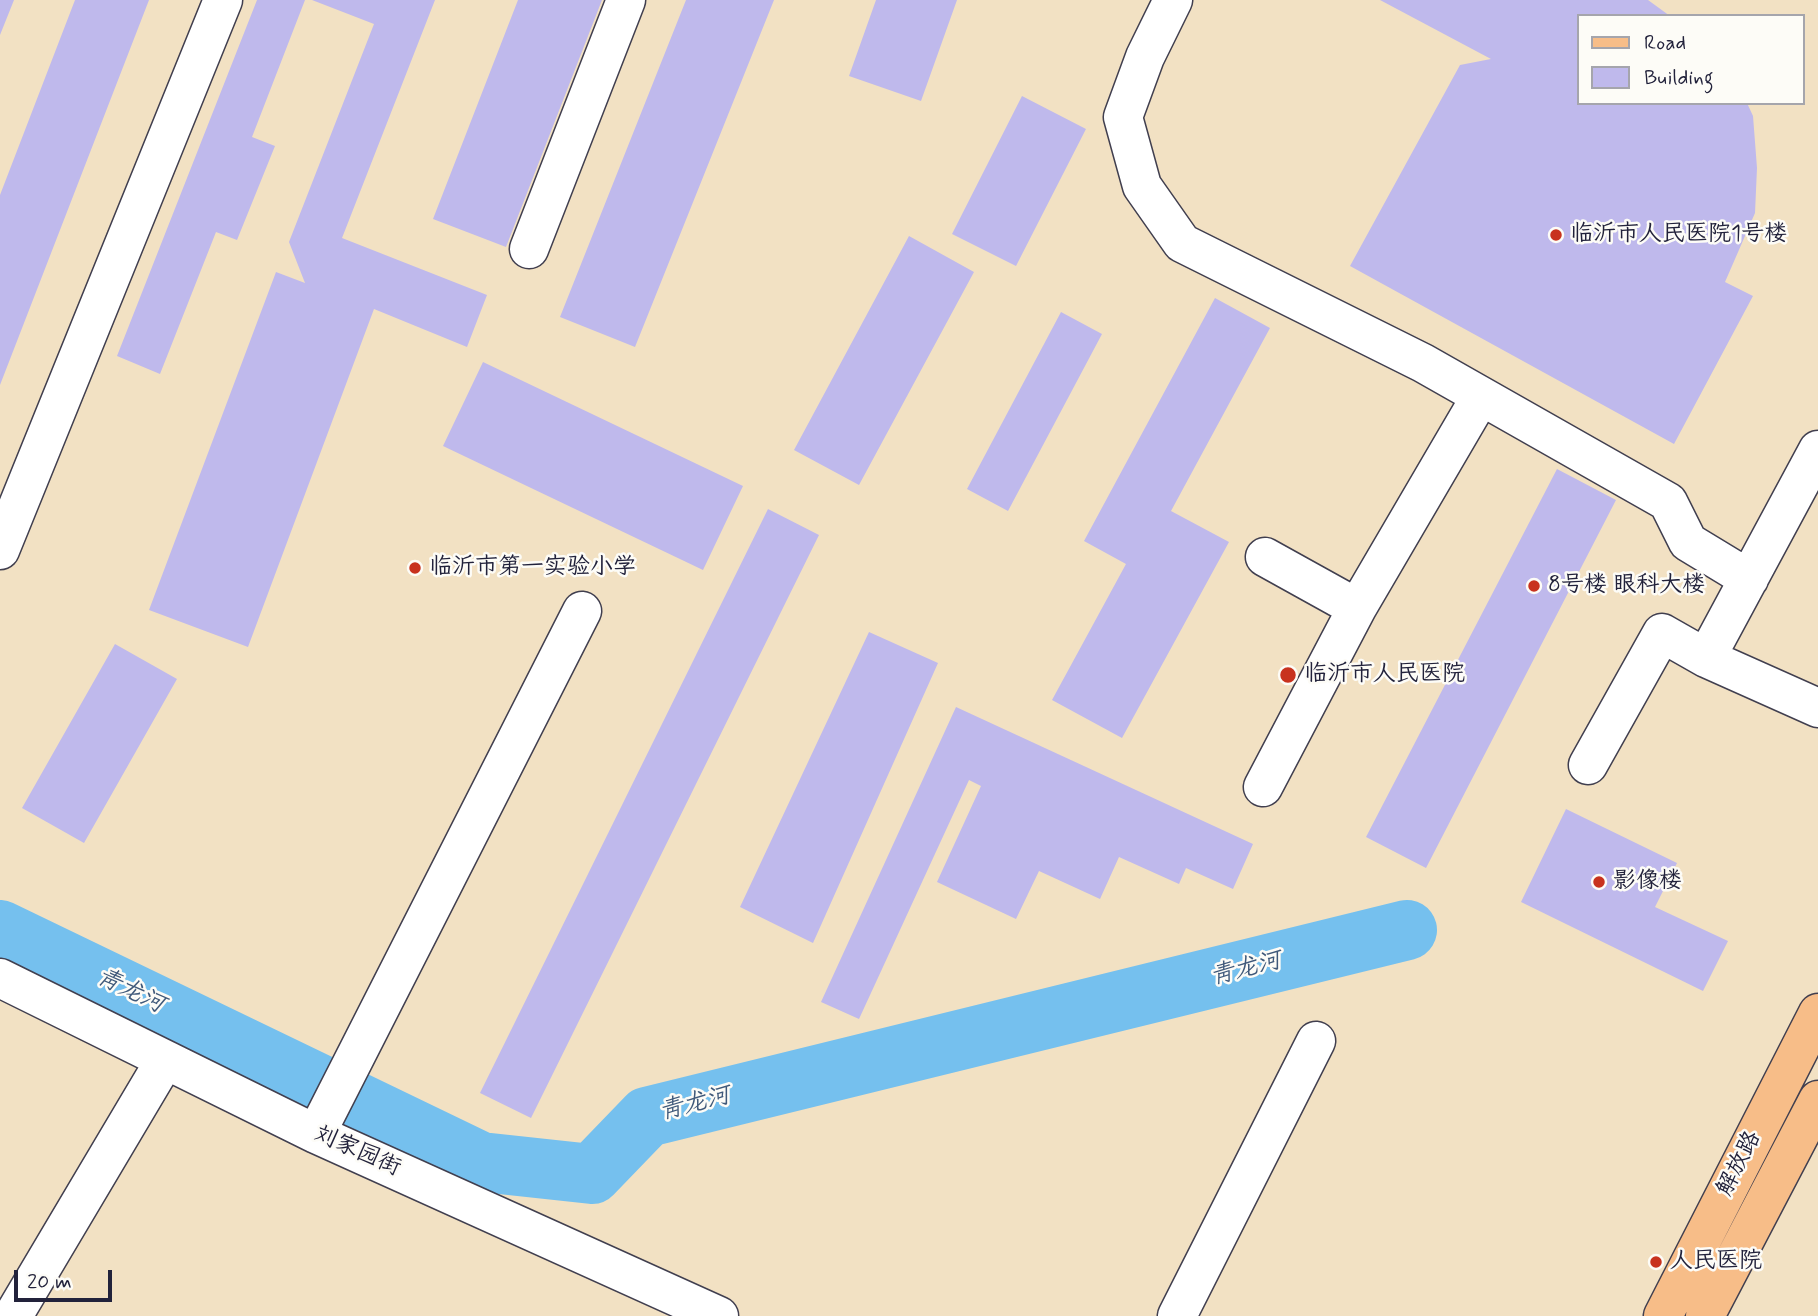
<!DOCTYPE html>
<html>
<head>
<meta charset="utf-8">
<style>
  body { margin:0 }
  #map { position:relative; width:1818px; height:1316px; overflow:hidden; background:#f2e1c3; font-family:Mynerve,sans-serif }
  canvas { display:block }
  .legend { position:absolute; left:1577px; top:14px; width:228px; height:91px; box-sizing:border-box; background:#fdfcf7; border:2px solid #a5a5ac; margin:0; padding:9px 12px; list-style:none; font-size:21px; color:#22223b }
  .legend li { display:flex; align-items:center; gap:14px; height:35px }
  .legend b { width:35px; border:2px solid #a5a5ac }
  .scale { position:absolute; left:14px; top:1270px; width:98px; height:32px; box-sizing:border-box; border:4px solid #22223b; border-top:0; padding-left:9px; font-size:21px; line-height:24px; white-space:nowrap; color:#22223b; -webkit-text-stroke:5px #fdfcf7; paint-order:stroke }
</style>
</head>
<body>
<div id="map">
<canvas width="1818" height="1316"></canvas>
<ul class="legend">
<li><b style="height:9px;background:#f7bd88"></b>Road</li>
<li><b style="height:19px;background:#bfb9ec"></b>Building</li>
</ul>
<div class="scale">20 m</div>
</div>
<script>
const context = document.querySelector('canvas').getContext('2d');
context.lineJoin = 'round';
function stroke(path, color, width, dash) {
  context.strokeStyle = color;
  context.lineWidth = width;
  context.lineCap = dash ? 'butt' : 'round';
  context.setLineDash(dash || []);
  context.stroke(path);
}
function fillPath(path, color) {
  context.fillStyle = color;
  context.fill(path, 'evenodd');
}
function write(font, color, halo, rows, align = 'center') {
  context.font = font + ' Mynerve,"LXGW WenKai TC",sans-serif';
  context.lineWidth = 5;
  context.setLineDash([]);
  context.textBaseline = 'middle';
  context.strokeStyle = halo;
  context.fillStyle = color;
  for (const [text, x, y, turn = 0] of rows) {
    context.save();
    context.translate(x, y);
    context.rotate((+turn || 0) * Math.PI / 180);
    context.textAlign = isNaN(turn) ? turn : align;
    if (halo) context.strokeText(text, 0, 0);
    context.fillText(text, 0, 0);
    context.restore();
  }
}
stroke(new Path2D(`
  M0,930l481,232 111,12 55,-57 760,-187`), '#75c0ee', 60);
fillPath(new Path2D(`
  M0,0h14l-14,35z
  M75,0h74l-149,385v-190z
  M257,0h48l-53,137 23,9 -38,94 -21,-8 -56,142 -43,-18z
  M312,0h123l-93,238 145,57 -20,52 -93,-38 -126,338 -99,-37 127,-338 29,11 -16,-41 85,-218z
  M518,0h84l-96,247 -73,-28z
  M686,0h88l-139,347 -75,-30z
  M876,0h81l-36,101 -72,-25z
  M1380,0h268l22,16h-92v87h169l6,13 4,52 -2,45 -30,69 28,14 -79,148 -324,-178 110,-201 31,-6z
  M1022,96l64,33 -70,137 -64,-32z
  M909,236l65,36 -115,213 -65,-35z
  M1215,298l55,30 -99,183 58,31 -107,196 -70,-38 74,-136 -42,-23z
  M1061,312l41,22 -94,177 -41,-22z
  M483,362l260,124 -40,84 -260,-124z
  M1557,469l59,31 -190,368 -60,-31z
  M768,509l51,26 -288,583 -51,-25z
  M869,632l69,31 -125,280 -73,-36z
  M115,644l62,35 -93,164 -62,-35z
  M956,707l297,137 -20,45 -47,-21 -7,16 -60,-27 -19,42 -61,-28 -23,48 -79,-37 44,-96 -12,-6 -110,239 -38,-17z
  M1566,809l111,54 -22,44 73,34 -25,50 -182,-89z`), '#bfb9ec');
const minor = new Path2D(`
  M1173,0l-28,57 -22,60 19,69 40,57 241,120 245,139 20,40 61,37
  M529,249l97,-249
  M0,550l223,-550
  M1265,557l92,51
  M1706,658l112,-208
  M1588,765l74,-132 44,25 112,50
  M1263,787l94,-179 124,-212
  M0,978l316,156 403,182
  M316,1134l266,-523
  M13,1316l152,-256
  M1177,1316l139,-275`);
const major = new Path2D(`
  M1663,1316l155,-303
  M1705,1316l113,-216`);
stroke(minor, '#413f4f', 41);
stroke(major, '#413f4f', 41);
stroke(minor, '#fff', 38);
stroke(major, '#f7bd88', 38);
for (const [x, y, r, color] of [
  [1556,235,7,"#c8321e"],
  [415,568,7,"#c8321e"],
  [1534,586,7,"#c8321e"],
  [1288,675,9,"#c8321e"],
  [1599,882,7,"#c8321e"],
  [1656,1262,7,"#c8321e"]
]) {
  const dot = new Path2D();
  dot.arc(x, y, r, 0, 2 * Math.PI);
  context.fillStyle = color;
  context.fill(dot);
  stroke(dot, '#fdfcf7', 2.5);
}
write('23px', '#22223b', '#fdfcf7', [
  ["临沂市人民医院1号楼",1570,235],
  ["临沂市第一实验小学",429,568],
  ["8号楼 眼科大楼",1548,586],
  ["临沂市人民医院",1304,675],
  ["影像楼",1613,882],
  ["人民医院",1670,1262]
], 'left');
write('23px', '#22223b', '#fdfcf7', [
  ["刘家园街",357,1152,24],
  ["解放路",1740,1164,-63]
]);
write('italic 24px', '#3f597a', '#fdfcf7', [
  ["青龙河",1246,970,-14],
  ["青龙河",130,992,26],
  ["青龙河",695,1105,-14]
]);
</script>
</body>
</html>
